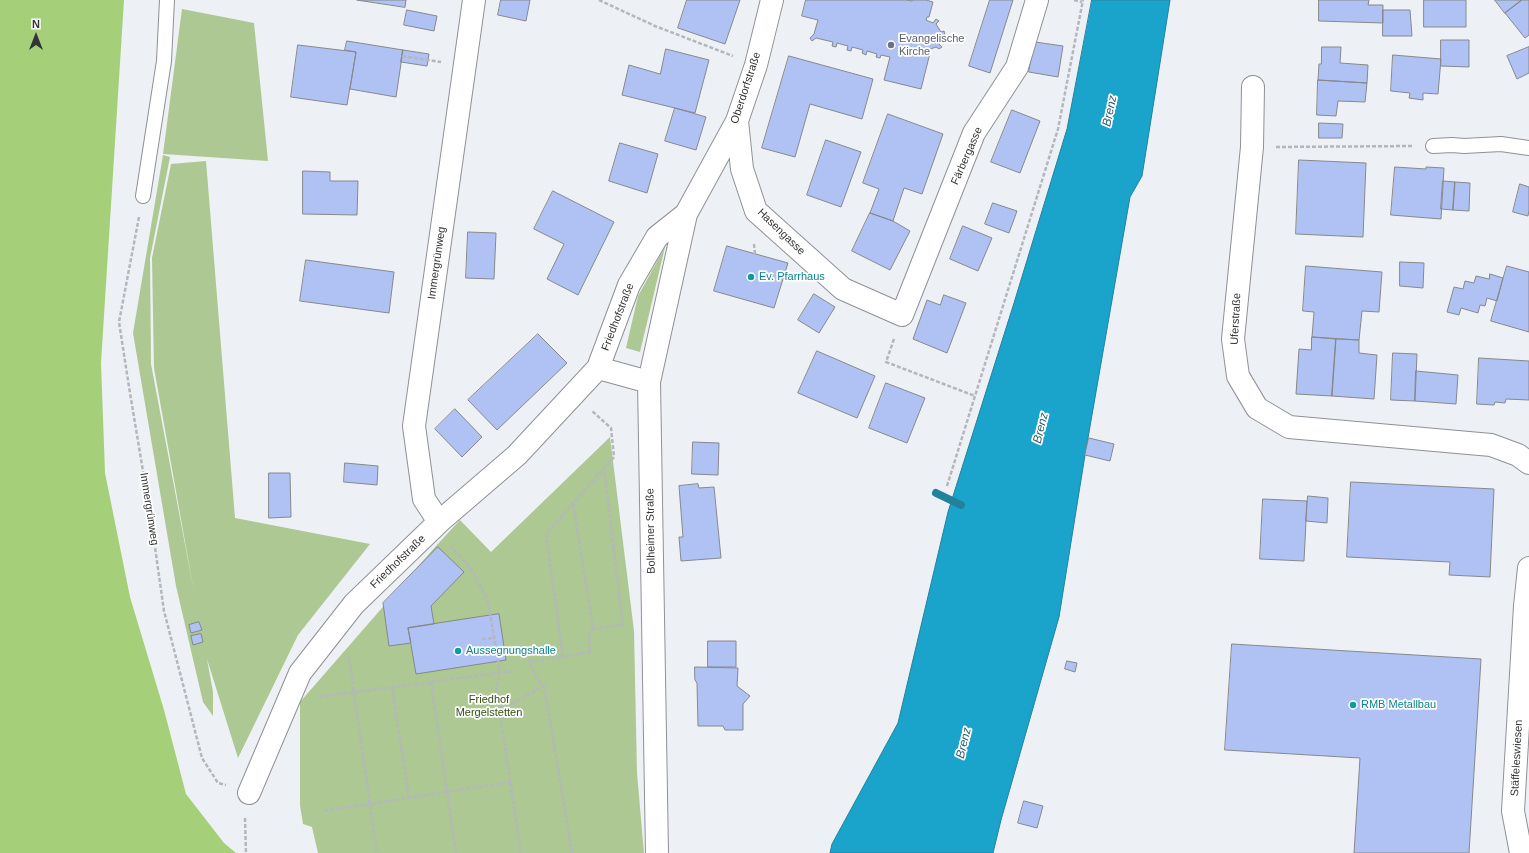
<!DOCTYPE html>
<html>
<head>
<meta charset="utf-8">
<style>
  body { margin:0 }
  #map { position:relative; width:1529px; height:853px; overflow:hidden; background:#edf0f5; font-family:Helvetica,sans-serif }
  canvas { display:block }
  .north { position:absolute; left:16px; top:16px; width:40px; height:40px; -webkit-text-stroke:3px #fff; paint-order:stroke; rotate:0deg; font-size:11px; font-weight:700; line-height:16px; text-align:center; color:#333436 }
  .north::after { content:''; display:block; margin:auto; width:14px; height:18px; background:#333436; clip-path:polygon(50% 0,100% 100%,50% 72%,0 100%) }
</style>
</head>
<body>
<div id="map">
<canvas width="1529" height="853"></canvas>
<div class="north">N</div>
</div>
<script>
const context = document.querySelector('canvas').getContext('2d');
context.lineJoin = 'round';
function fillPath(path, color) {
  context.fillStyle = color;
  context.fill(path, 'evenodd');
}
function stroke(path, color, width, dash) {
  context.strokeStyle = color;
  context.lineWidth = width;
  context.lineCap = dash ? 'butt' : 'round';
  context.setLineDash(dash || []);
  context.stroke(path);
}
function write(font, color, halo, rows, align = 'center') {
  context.font = font + ' Helvetica,sans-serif';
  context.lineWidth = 3.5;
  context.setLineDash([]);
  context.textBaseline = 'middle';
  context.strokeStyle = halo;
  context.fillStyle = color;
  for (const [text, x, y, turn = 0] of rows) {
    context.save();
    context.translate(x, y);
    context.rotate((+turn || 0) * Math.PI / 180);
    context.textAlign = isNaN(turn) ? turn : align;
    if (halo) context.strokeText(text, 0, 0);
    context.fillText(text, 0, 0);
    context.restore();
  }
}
fillPath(new Path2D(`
  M182,9l72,14 14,138 -105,-7z
  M163,155l7,2 -20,101 1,106 43,228 -40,-224 -2,-110 19,-94 35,-3 29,357 135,26 -72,91 -60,123 -31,-99 6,33v24l-10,-14 -27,-116 -43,-253z
  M665,247l-25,105 -14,-4 12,-52z
  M610,437l24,194 3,142 7,80h-326l-6,-26 -9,-3 -3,-19v-103l136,-156 24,-26 31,32z`), '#adc892');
fillPath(new Path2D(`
  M0,0h124l-23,363 4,110 25,124 34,113 22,84 38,49 12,10h-236z`), '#a6cf7a');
const water = new Path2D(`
  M1092,0h78l-28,176 -12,21 -45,258 -26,162 -58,203 -8,33h-163l2,-9 66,-121 50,-211 66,-209 53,-174z`);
fillPath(water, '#1aa4cb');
stroke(water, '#22829e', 1);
stroke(new Path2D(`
  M936,493l25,12`), '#22829e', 8);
const building = new Path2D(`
  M357,0h49l-1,7z
  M501,0h29l-4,21 -28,-6z
  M687,0h53l-15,44 -47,-16z
  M806,0h100l6,1v-1h14l7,2 -4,15h-2l-1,3 7,3 3,-4 3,2 -3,3 5,8 3,-1 1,4h-3l-3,9 3,3 -3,2 -3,-2 -8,3v2l2,1 -9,36 -37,-9 6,-23 -9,-2 -1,3 -4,-1 1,-3 -10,-3 -1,4 -4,-2 1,-3 -11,-3 -1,4 -4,-1 1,-4 -11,-3 -1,4 -4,-1 1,-4 -17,-4 -4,3 -2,-3 4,-4 4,-14 -16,-4z
  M990,0h23l-23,73 -21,-7z
  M1319,0h50l-1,5h15v18l-64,-2z
  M1424,0h42v27h-42z
  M1495,0h27l-17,13z
  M1522,0h7v35l-4,3 -20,-25z
  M407,10l30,6 -3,15 -30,-6z
  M1383,10h27l2,26h-29z
  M1441,40h28v27l-28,-1z
  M347,41l56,9 -7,47 -46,-8 6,-37 -11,-2z
  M1035,42l28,4 -5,31 -29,-5z
  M298,45l58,7 -9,53 -56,-8z
  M1322,47h19l-1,16 28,2 -1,18 -49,-3 1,-16h2z
  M1529,47v26l-12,6 -10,-23z
  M666,49l43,11 -14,53 -73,-18 7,-30 31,9z
  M403,50l26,4 -2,12 -26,-4z
  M1393,55l48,4 -3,35 -15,-1v7l-14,-2 1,-5 -19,-2z
  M789,56l84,23 -11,40 -52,-15 -15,53 -33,-9z
  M1318,80l49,3 -2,19 -27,-1 -2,15 -19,-1z
  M675,108l31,9 -10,33 -31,-9z
  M1012,110l28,11 -20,52 -29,-11z
  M888,114l55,20 -21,60 -18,-6 -11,33 -23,-8 9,-24 -16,-6z
  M1319,123l24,1 -1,14h-23z
  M826,140l35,12 -20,55 -34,-12z
  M620,143l38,11 -11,39 -38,-12z
  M1299,160l67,3 -3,74 -67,-3z
  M1395,167l31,2v-2l18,1 -3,51 -50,-4z
  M303,171l27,1v9h28l-1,34 -54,-1z
  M1443,181l12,1 -2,28 -12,-1z
  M1455,182l15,1 -1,28 -16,-1z
  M1520,184l9,3v23l-1,6 -15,-4z
  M553,191l61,31 -36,73 -31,-16 17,-35 -30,-15z
  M993,203l24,8 -8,22 -24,-9z
  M870,213l23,8 17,10 -20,39 -38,-19z
  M963,226l29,12 -14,33 -28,-12z
  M468,232l28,1 -2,46 -28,-1z
  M727,246l61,17 -14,45 -60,-17z
  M306,260l88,12 -5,41 -89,-12z
  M1400,262l24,1 -1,25 -23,-2z
  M1306,266l76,6 -3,40 -17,-1 -3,29 -47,-3 2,-25 -11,-1z
  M1507,266l22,6v60l-38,-11z
  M1490,274l13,4 -6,23 -10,-3 -2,8 -5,-1 -2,8 -17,-5 -2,7 -12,-3 7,-25 9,2 2,-8 9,2 2,-7 13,3z
  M814,294l21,13 -16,26 -21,-13z
  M944,295l22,8 -19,50 -34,-14 14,-39 13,5z
  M538,334l29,29 -70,67 -29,-30z
  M1312,337l24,2 -4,57 -36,-2 3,-45 12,1z
  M1336,339l23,1v13l18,2 -3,44 -42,-3z
  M817,351l58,25 -18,42 -59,-25z
  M1393,353l24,1 -2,47 -24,-1z
  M1479,358l50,3v39l-23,-1 -1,4 -10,-1 -1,3 -17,-1z
  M1416,371l42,4 -2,29 -41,-3z
  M886,383l39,15 -18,45 -38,-15z
  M455,409l27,28 -20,20 -27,-28z
  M1089,438l25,6 -4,17 -25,-6z
  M693,442l26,1 -1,32 -26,-1z
  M345,463l33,3 -1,19 -33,-3z
  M269,473h21l1,44 -22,1z
  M1351,482l143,7 -4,88 -41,-2 1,-13 -103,-5z
  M698,484l1,4 15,-1 7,71 -40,3 -2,-24h4l-4,-51z
  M1308,496l20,2 -1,25 -21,-2z
  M1263,499l44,2 -3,60 -44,-2z
  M438,547l26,25 -33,34 3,18 -26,4 3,15 -22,3 -6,-43z
  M499,614l7,46 -90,14 -8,-46z
  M199,622l3,8 -11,3 -2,-8z
  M201,634l2,8 -10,3 -2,-9z
  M708,641h28v26h-28z
  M1232,644l249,15 -12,194h-115l6,-95 -135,-8z
  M1067,661l10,2 -2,9 -10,-3z
  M695,667l43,1 -1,18 13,10 -7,8v26h-18l-2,-4h-25l-1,-43 -2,-3z
  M1024,801l19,5 -6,22 -19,-5z`);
fillPath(building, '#b0c2f3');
stroke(building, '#86888d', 1);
const lane = new Path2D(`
  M1433,146l19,-1 12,1 37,-2 28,4
  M143,196l21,-135 3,-61`);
const street = new Path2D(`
  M1253,87l-1,60 -19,192 5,37 19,32 32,19 202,18 27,10 11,8
  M737,121l5,48 14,42 87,78 59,26 72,-182 43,-66 20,-67
  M598,368l51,14
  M439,522l-15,-23 -10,-73 60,-426
  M249,793l51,-120 54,-69 85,-82 78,-67 81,-87 31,-83 28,-48 29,-23
  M657,853l-8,-471 37,-168 51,-93 19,-56 16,-65
  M1521,853l-8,-42 12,-205 4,-38`);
stroke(lane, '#8f9196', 16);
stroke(street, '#8f9196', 24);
stroke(new Path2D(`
  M599,0l56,26 78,30
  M1074,0l8,2
  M402,56l39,6
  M1276,147l137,-1
  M139,217l-20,105 10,65 22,132 13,92 38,147 16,25 8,2
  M754,244l1,10
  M894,339l-8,23 89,34
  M947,486l111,-357 25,-129
  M450,546l20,21 18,34 12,72 -4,15 25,165
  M593,629l30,-4 -19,-156
  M482,639l13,-1
  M349,657l28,196
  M563,657l27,-5 -1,-18 4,-5 -20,-127
  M431,682l25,171
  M392,688l17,110
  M319,697l194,-26
  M500,710l44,-24
  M324,811l187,-29
  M245,818l1,35
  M572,853l-28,-167 -9,-10 -6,-15 34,-4 -17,-123 68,-77 -3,-29 -19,-17`), '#b4b7bb', 2.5, [4, 2]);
stroke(lane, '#fff', 14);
stroke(street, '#fff', 22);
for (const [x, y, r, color] of [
  [891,45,4,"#6b7280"],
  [751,277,4,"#0f9aa8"],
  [458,651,4,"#0f9aa8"],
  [1353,705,4,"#0f9aa8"]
]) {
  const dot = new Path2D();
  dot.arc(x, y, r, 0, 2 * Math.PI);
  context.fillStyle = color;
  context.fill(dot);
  stroke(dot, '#fff', 1.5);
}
write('11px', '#5b616d', '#fff', [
  ["Evangelische",899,39],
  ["Kirche",899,52]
], 'left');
write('11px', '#333436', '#fff', [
  ["Oberdorfstraße",746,88,-72],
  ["Färbergasse",967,156,-66],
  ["Hasengasse",781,232,44],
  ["Immergrünweg",437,263,-82],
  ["Friedhofstraße",618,317,-69],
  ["Uferstraße",1236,319,-87],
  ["Immergrünweg",149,509,81],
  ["Bolheimer Straße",651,531,-91],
  ["Friedhofstraße",398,562,-44],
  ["Stäffeleswiesen",1517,758,-87]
]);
write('11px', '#0d838f', '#fff', [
  ["Ev. Pfarrhaus",759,277],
  ["Aussegnungshalle",466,651],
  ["RMB Metallbau",1361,705]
], 'left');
write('11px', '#344d10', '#fff', [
  ["Friedhof",489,700],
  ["Mergelstetten",489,713]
]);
write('italic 12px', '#2b5c6e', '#fff', [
  ["Brenz",1110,111,-78],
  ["Brenz",1041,428,-76],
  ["Brenz",964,743,-76]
]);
</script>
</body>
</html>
